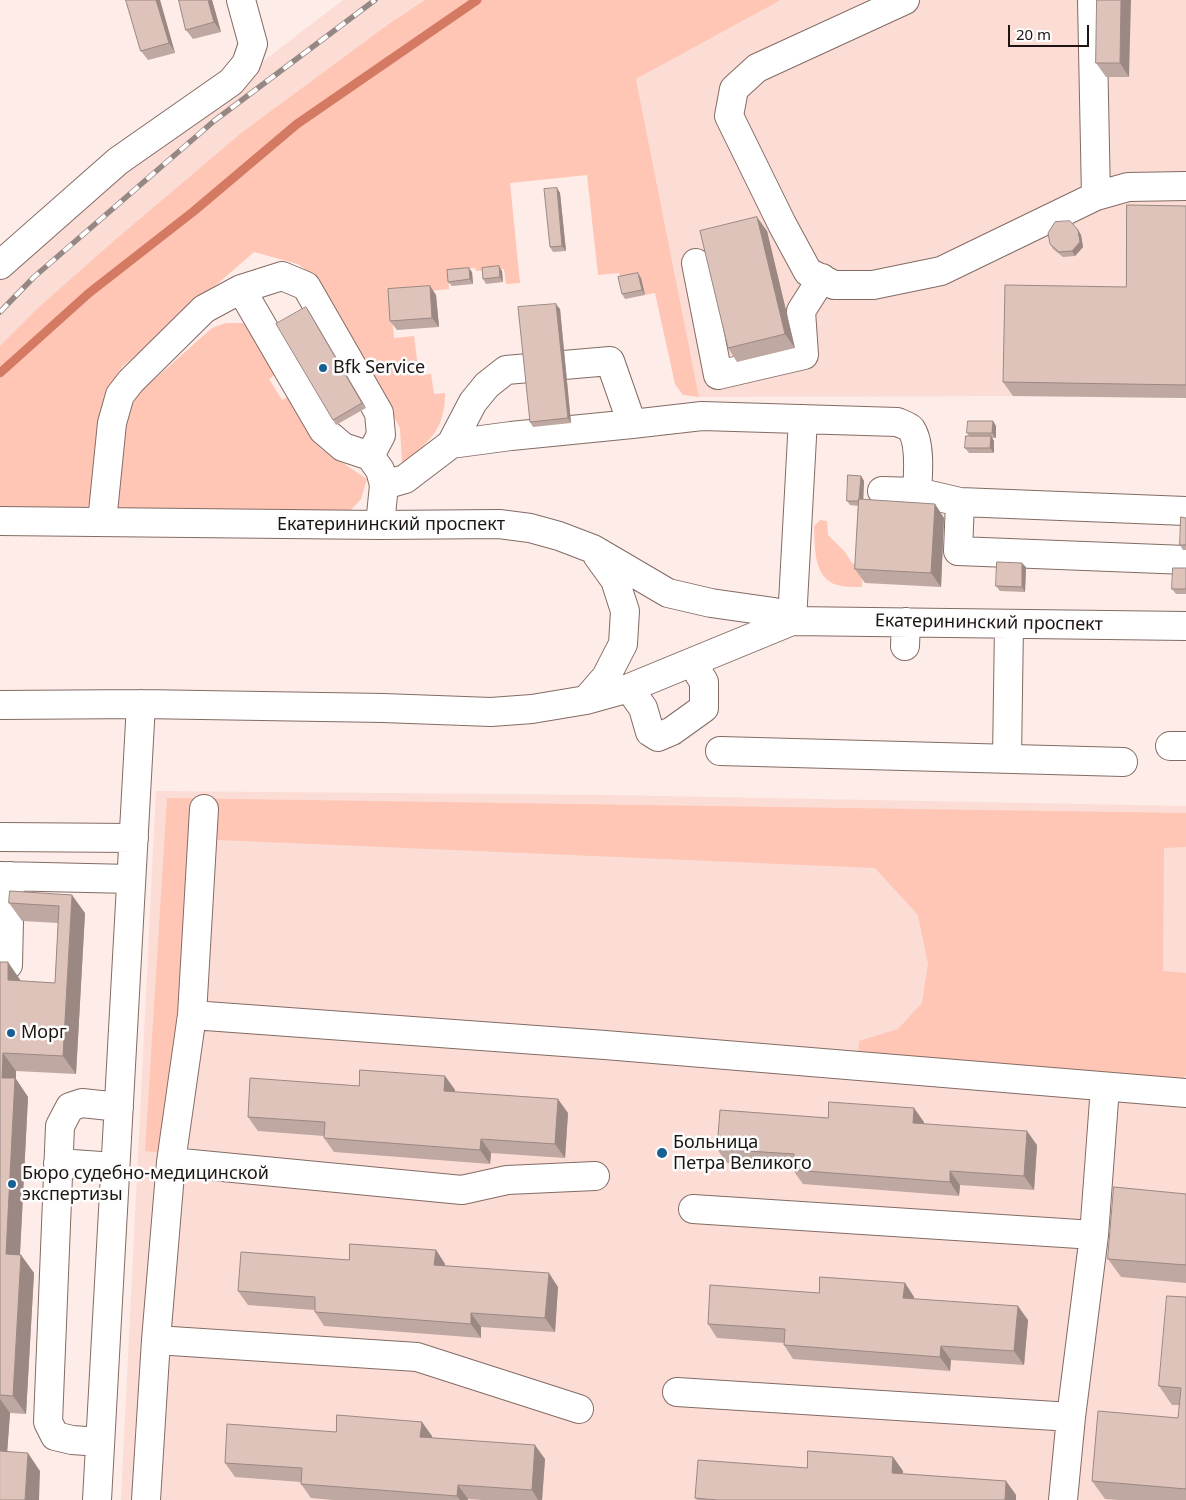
<!DOCTYPE html>
<html>
<head>
<meta charset="utf-8">
<style>
  body { margin:0 }
  #map { position:relative; width:1186px; height:1500px; overflow:hidden; background:#fdece7; font-family:"Noto Sans",sans-serif }
  canvas { display:block }
  .scale { position:absolute; left:1008px; top:25px; width:81px; height:22px; box-sizing:border-box; border:2px solid #1e1512; border-top:0; padding-left:6px; font-size:15px; line-height:18px; white-space:nowrap; color:#1e1512; -webkit-text-stroke:4px #fdfdfd; paint-order:stroke }
</style>
</head>
<body>
<div id="map">
<canvas width="1186" height="1500"></canvas>
<div class="scale">20 m</div>
</div>
<script>
const context = document.querySelector('canvas').getContext('2d');
context.lineJoin = 'round';
function fillPath(path, color) {
  context.fillStyle = color;
  context.fill(path, 'evenodd');
}
function stroke(path, color, width, dash) {
  context.strokeStyle = color;
  context.lineWidth = width;
  context.lineCap = dash ? 'butt' : 'round';
  context.setLineDash(dash || []);
  context.stroke(path);
}
function write(font, color, halo, rows, align = 'center') {
  context.font = font + ' "Noto Sans",sans-serif';
  context.lineWidth = 5;
  context.setLineDash([]);
  context.textBaseline = 'middle';
  context.strokeStyle = halo;
  context.fillStyle = color;
  for (const [text, x, y, turn = 0] of rows) {
    context.save();
    context.translate(x, y);
    context.rotate((+turn || 0) * Math.PI / 180);
    context.textAlign = isNaN(turn) ? turn : align;
    if (halo) context.strokeText(text, 0, 0);
    context.fillText(text, 0, 0);
    context.restore();
  }
}
fillPath(new Path2D(`
  M343,0h82l-35,23 -149,110 -125,106 -116,107v-70l68,-65z
  M781,0h405v398l-173,-2 -314,1 -63,-318z
  M156,791l451,4 579,11v694h-1065z`), '#fbddd5');
fillPath(new Path2D(`
  M425,0h356l-145,79 63,318 -16,-2 -8,-11 -20,-91 -10,2 -23,-13 -3,-9 -21,2 -11,-100 -77,8 10,100 -14,1 -2,-15 -28,2 -1,-3 -27,3 1,18 -59,6 4,43 20,-2 5,39 12,-1 3,20 11,-1c0,37 -16,49 -43,71l-2,-36 -82,-148 -20,-16 -44,-12 -132,115 -14,22 -6,18 -9,93 -7,8h-86v-162l38,-38 78,-69 125,-106 149,-110z
  M226,323h19l32,50 -8,6 13,21 10,-5 28,53 47,31 -6,20 -11,12 -237,-1 14,-96 13,-22 72,-64z
  M820,520l7,1 1,14 17,17 7,11 11,6 -1,18c-8,0 -17,0 -25,-2 -24,-7 -22,-38 -23,-59z
  M167,798l1019,15v34l-22,1 -1,123 23,2v102l-10,10 -318,-25 1,-19 39,-12 24,-26 6,-39 -10,-49 -43,-47 -680,-29 -32,314 -18,-2z`), '#ffc5b5');
stroke(new Path2D(`
  M0,373l89,-80 105,-82 103,-87 180,-124`), '#d57a62', 9);
const minor = new Path2D(`
  M905,0l-148,68 -23,21 -5,27 53,108 26,48 26,13h39l68,-14 155,-75 32,-9 58,-1
  M1092,0l4,196
  M696,263l22,112 86,-20 -3,-44 21,-33
  M0,265l118,-104 113,-79 15,-18 7,-20 -12,-44
  M241,289l82,141 20,17 27,9 10,14 4,15 -4,40
  M451,444l22,-42 14,-17 19,-15 104,-9 22,63
  M384,485l21,-6 46,-35 60,-8 121,-12 70,-8 195,6c5,2 11,4 14,7 10,14 7,47 6,63
  M882,491l35,1 43,10 226,9
  M960,502l-2,49 228,9
  M0,521l380,4 119,-1 31,4 29,8 34,13 75,44 43,10 63,9 18,9
  M102,522l10,-99 8,-28 11,-14 73,-72 37,-20 41,-13 24,10 73,127 2,22 -11,21
  M792,621l11,-202
  M905,646l1,-24
  M629,688l14,20 7,24 8,5 14,-6 32,-23v-26l-5,-8 -1,-14
  M586,700l20,-23 17,-33 2,-33 -10,-31 -18,-25
  M0,705l141,-1 242,4 108,4 41,-3 54,-9 43,-12 163,-67 394,5
  M1170,746h16
  M720,751l403,11
  M1007,759l2,-135
  M0,837l134,1
  M0,876l131,3
  M8,965l2,-89
  M192,1015l413,30 581,48
  M171,1162l291,28 45,-10 88,-4
  M58,1163l57,4
  M693,1209l401,26
  M156,1340l261,17 162,52
  M677,1392l394,25
  M100,1442l-28,-2 -17,-4 -7,-14 12,-296 10,-19 12,-4 37,4
  M97,1500l44,-796
  M146,1500l10,-160 15,-178 21,-147 12,-206
  M1063,1500l8,-83 23,-182 11,-148`);
stroke(minor, '#836b64', 30);
stroke(minor, '#fff', 28);
const rail = new Path2D(`
  M0,312l34,-35 180,-156 161,-121`);
stroke(rail, '#958884', 5.5);
stroke(rail, '#fdfdfd', 4, [11]);
fillPath(new Path2D(`
  M126,0h34l15,53 -27,7 -7,-9z
  M179,0h33l9,32 -28,7 -7,-9z
  M1097,0l32,77h-23l-10,-14z
  M557,188l3,5 6,58 -13,1 -3,-5z
  M1186,206v192l-173,-2 -10,-14 123,-95z
  M1078,230l3,5 2,12 -8,9 -12,1 -10,-8 -3,-5z
  M767,231l28,117 -58,14 -9,-14z
  M502,271l1,11 -17,2 -3,-5z
  M472,272l1,12 -21,2 -4,-4z
  M641,278l4,17 -20,4 -3,-5z
  M430,286l6,9 3,32 -42,3 -7,-9z
  M306,307l60,101 -30,17 -3,-5z
  M560,309l11,114 -38,4 -3,-5z
  M993,421l3,5v12h-4l2,3v12h-25l-4,-5 4,-12 -2,-3z
  M861,476l3,5 -1,19 72,4 9,14 -3,69 -76,-4 -10,-14 3,-63 -8,-1 -3,-4z
  M1186,518v32h-3l-3,-5z
  M1026,567l-1,25 -25,-1 -4,-5z
  M1186,568v26h-10l-4,-5z
  M10,891l75,22 -9,161 -60,-3v8l12,18 -8,158h1l13,18 -8,141 -16,-1 -3,39 33,19 -40,29v-538l21,19 34,2 3,-60 -36,-2 -13,-18z
  M445,1076l10,14v2l113,21 -3,45 -74,-5 -1,11 -156,-12 -10,-14v-2l-66,-5 -10,-14 111,-31z
  M828,1118l96,4v2l113,21 -3,45 -74,-5 -1,11 -156,-12 -10,-14v-3l-66,-4 -10,-14z
  M1186,1194v89l-65,-6 -13,-18z
  M436,1250l9,14v2l113,21 -3,45 -74,-5v11l-157,-12 -9,-14v-2l-67,-5 -10,-14 111,-31z
  M905,1283l9,14v2l114,21 -4,45 -73,-5 -1,11 -157,-12 -9,-14v-2l-67,-5 -9,-14 111,-31z
  M1186,1297v203h-67l-14,-1 -13,-18 86,-63 2,-13h-8l-13,-19z
  M336,1432l96,4 -1,2 114,21 -3,41h-60l-14,-1v1h-135l-22,-2 -10,-14v-2l-66,-5 -10,-14z
  M893,1457l10,14v3l103,7 10,14v5h-319l-2,-2 112,-30z`), '#bfa8a1');
fillPath(new Path2D(`
  M156,0h4l15,53 -6,-10z
  M208,0h4l9,32 -7,-10z
  M1121,0h10l-2,77 -9,-14z
  M557,188l3,5 6,58 -4,-5z
  M757,217l10,14 28,117 -10,-14z
  M1078,230l3,5 2,12 -8,9 -3,-5z
  M499,266l3,5 1,11 -3,-5z
  M469,268l3,4 1,12 -3,-5z
  M638,273l3,5 4,17 -3,-5z
  M430,286l6,9 3,32 -7,-9z
  M556,304l4,5 11,114 -3,-5z
  M306,307l3,4 57,97 -4,-5z
  M993,421l3,5v12l-4,-5z
  M991,436l3,5v12l-4,-5z
  M861,476l3,5 -1,25 -4,-5z
  M935,504l9,14 -3,69 -10,-14z
  M1022,563l4,4 -1,25 -3,-5z
  M72,895l13,18 -9,161 -13,-18z
  M8,962l13,19 -13,-1z
  M3,1053l13,18v8l12,18 -9,175 -13,-18 -4,-176z
  M445,1076l10,14 -1,15 -10,-14z
  M558,1099l10,14 -3,45 -10,-14z
  M914,1108l10,14 -1,15 -10,-14z
  M1027,1131l10,14 -3,45 -10,-14z
  M481,1139l10,14 -1,11 -10,-14z
  M950,1171l10,14 -1,11 -9,-14z
  M436,1250l9,14 -1,15 -10,-14z
  M21,1255l13,18 -8,141 -13,-18z
  M549,1273l9,14 -3,45 -10,-14z
  M905,1283l9,14 -1,15 -10,-14z
  M1018,1306l10,14 -4,45 -10,-14z
  M471,1313l10,14v11l-10,-14z
  M941,1346l10,14 -1,11 -10,-14z
  M0,1399l10,14 -4,56 -6,-9z
  M422,1422l10,14 -2,15 -10,-14z
  M535,1445l10,14 -3,41h-4l-6,-10z
  M28,1453l12,18 -1,29h-14z
  M893,1457l10,14 -1,16 -10,-14z
  M1006,1481l10,14v5h-11z
  M458,1485l10,14v1h-8l-3,-4z`), '#9b8883');
const building = new Path2D(`
  M126,0h30l13,43 -28,8z
  M179,0h29l6,22 -28,8z
  M1097,0h24l-1,63h-24z
  M557,188l5,58 -12,1 -6,-58z
  M1127,205l59,1v179l-183,-3 2,-97 121,2z
  M757,217l28,117 -57,14 -28,-117z
  M1070,221l8,9 2,12 -8,9 -13,1 -9,-8 -2,-11 7,-11z
  M499,266l1,11 -17,2 -1,-11z
  M469,268l1,11 -22,3 -1,-12z
  M638,273l4,17 -20,4 -4,-17z
  M430,286l2,32 -42,3 -2,-32z
  M556,304l12,114 -38,4 -12,-115z
  M306,307l56,96 -29,17 -57,-96z
  M968,421h25l-1,12h-25z
  M966,436h25l-1,12h-25z
  M848,475l13,1 -2,23 -1,2h-11z
  M859,499l76,5 -4,69 -76,-4z
  M1181,517l5,1v27h-6z
  M997,562l25,1v24l-26,-1z
  M1173,568h13v21h-14z
  M10,891l62,4 -9,161 -60,-3 -1,25h13l-9,176 15,1 -8,141 -13,-1v-433h8v18l47,3 4,-77 -50,-3z
  M360,1070l85,6 -1,15 114,8 -3,45 -74,-5 -1,11 -156,-12 1,-16 -77,-5 2,-39 109,8z
  M829,1102l85,6 -1,15 114,8 -3,45 -74,-5v11l-157,-12 1,-16 -77,-5 3,-39 108,8z
  M1114,1187l72,7v71l-78,-6z
  M350,1244l86,6 -2,15 115,8 -4,45 -74,-5v11l-156,-12v-15l-77,-6 3,-39 108,8z
  M820,1277l85,6 -2,15 115,8 -4,45 -73,-5 -1,11 -156,-12 1,-16 -77,-5 2,-39 109,8z
  M1167,1296l19,1v192l-94,-8 6,-70 80,7 3,-30 -22,-2z
  M337,1415l85,7 -2,15 115,8 -3,45 -74,-5 -1,11 -156,-12 1,-16 -77,-5 2,-39 109,8z
  M0,1451l28,2 -3,47h-25z
  M808,1451l85,6 -1,16 114,8 -1,19h-288l-22,-2 3,-38 109,8z`);
fillPath(building, '#dec3bb');
stroke(building, '#9b8883', 1);
for (const [x, y, r, color] of [
  [323,368,5,"#186094"],
  [11,1033,5,"#186094"],
  [662,1153,6,"#186094"],
  [12,1184,5,"#186094"]
]) {
  const dot = new Path2D();
  dot.arc(x, y, r, 0, 2 * Math.PI);
  context.fillStyle = color;
  context.fill(dot);
  stroke(dot, '#fdfdfd', 2);
}
write('18px', '#1e1512', '#fdfdfd', [
  ["Bfk Service",333,368],
  ["Морг",21,1033],
  ["Больница",673,1143],
  ["Петра Великого",673,1164],
  ["Бюро судебно-медицинской",22,1174],
  ["экспертизы",22,1195]
], 'left');
write('18px', '#1e1512', '#fdfdfd', [
  ["Екатерининский проспект",391,525],
  ["Екатерининский проспект",989,623,1]
]);
</script>
</body>
</html>
